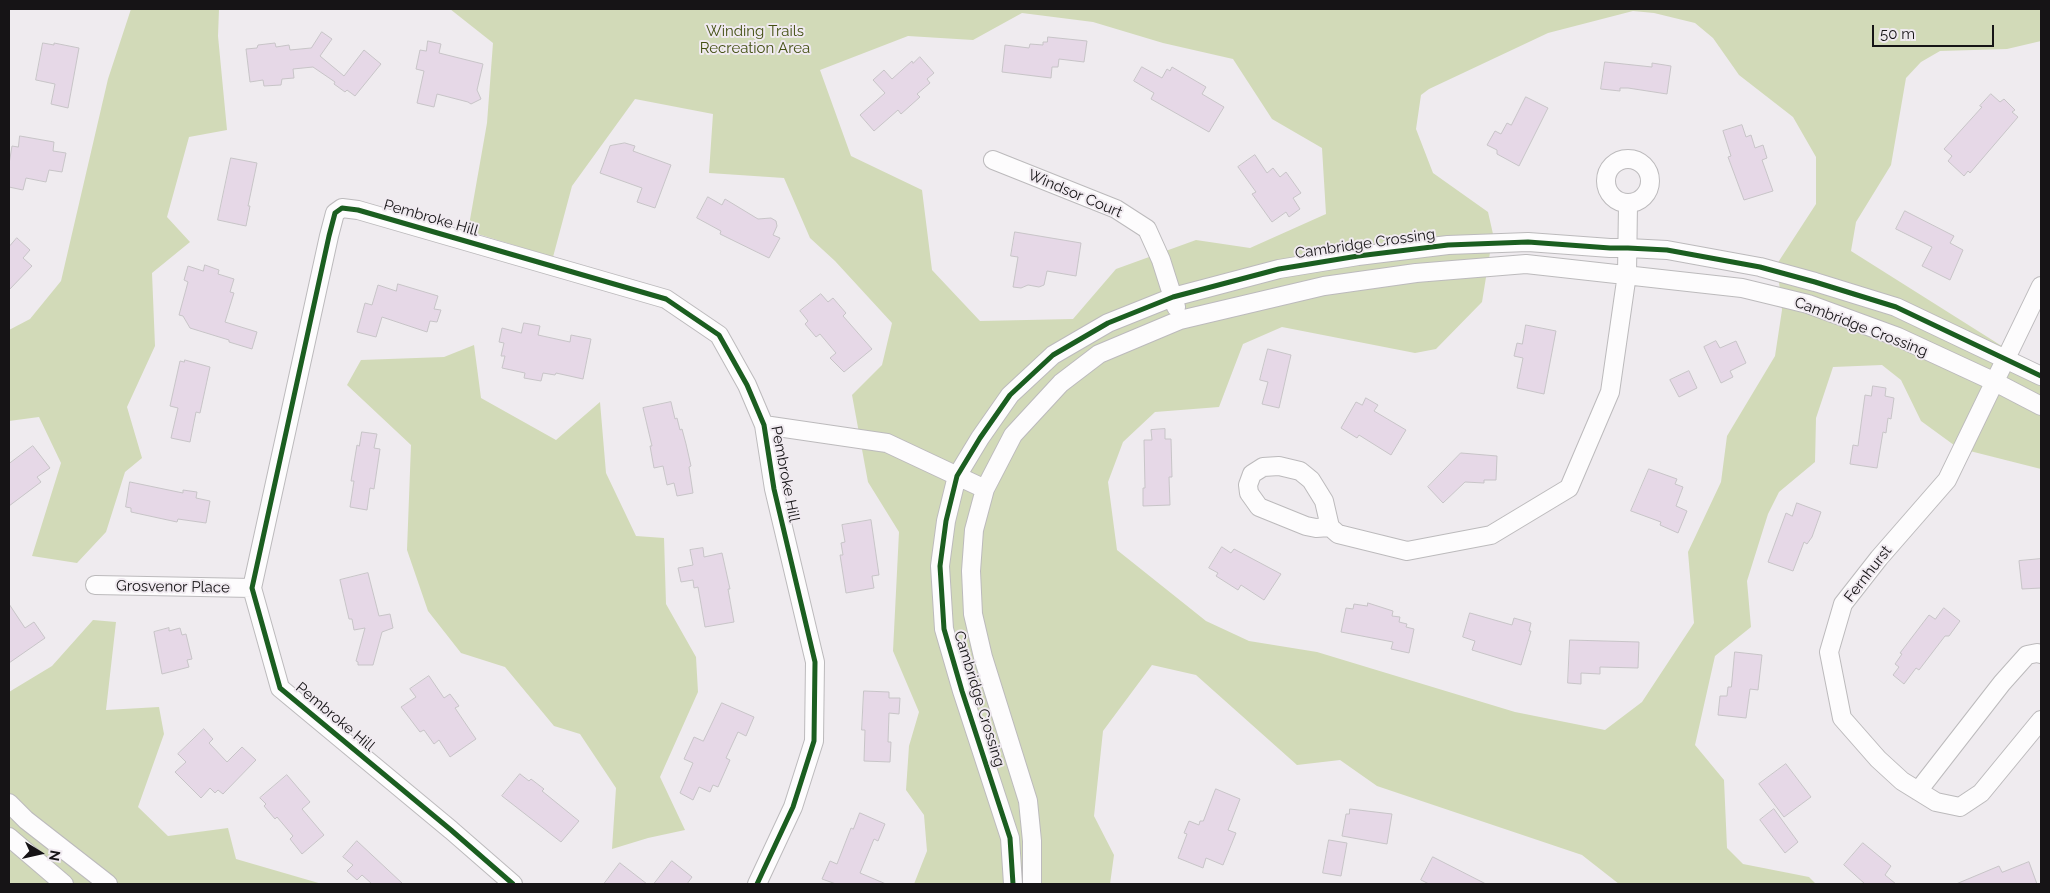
<!DOCTYPE html>
<html>
<head>
<meta charset="utf-8">
<style>
  body { margin:0 }
  #map { position:relative; width:2050px; height:893px; overflow:hidden; background:#efebef; font-family:Raleway,sans-serif }
  canvas { display:block }
  .frame { position:absolute; inset:0; border:10px solid #161416; pointer-events:none }
  .north { position:absolute; left:15px; top:828px; width:50px; height:50px; -webkit-text-stroke:4px #f0eaf0; paint-order:stroke; rotate:100deg; font-size:14px; font-weight:700; line-height:20px; text-align:center; color:#161416 }
  .north::after { content:''; display:block; margin:auto; width:18px; height:22px; background:#161416; clip-path:polygon(50% 0,100% 100%,50% 72%,0 100%) }
  .scale { position:absolute; left:1872px; top:25px; width:122px; height:22px; box-sizing:border-box; border:2px solid #161416; border-top:0; padding-left:6px; font-size:15px; line-height:18px; white-space:nowrap; color:#161416; -webkit-text-stroke:4px #f0eaf0; paint-order:stroke }
</style>
</head>
<body>
<div id="map">
<canvas width="2050" height="893"></canvas>
<div class="frame"></div>
<div class="north">N</div>
<div class="scale">50 m</div>
</div>
<script>
const context = document.querySelector('canvas').getContext('2d');
context.lineJoin = 'round';
function fillPath(path, color) {
  context.fillStyle = color;
  context.fill(path, 'evenodd');
}
function stroke(path, color, width, dash) {
  context.strokeStyle = color;
  context.lineWidth = width;
  context.lineCap = dash ? 'butt' : 'round';
  context.setLineDash(dash || []);
  context.stroke(path);
}
function write(font, color, halo, rows, align = 'center') {
  context.font = font + ' Raleway,sans-serif';
  context.lineWidth = 4;
  context.setLineDash([]);
  context.textBaseline = 'middle';
  context.strokeStyle = halo;
  context.fillStyle = color;
  for (const [text, x, y, turn = 0] of rows) {
    context.save();
    context.translate(x, y);
    context.rotate((+turn || 0) * Math.PI / 180);
    context.textAlign = isNaN(turn) ? turn : align;
    if (halo) context.strokeText(text, 0, 0);
    context.fillText(text, 0, 0);
    context.restore();
  }
}
fillPath(new Path2D(`
  M131,9h88l-1,27 9,94 -38,7 -22,80 23,25 -38,31 3,73 -28,61 15,51 -17,14 -19,60 -29,31 -45,-7 29,-93 -22,-46 -30,4v-91l21,-11 31,-38 47,-202z
  M450,9h1591v32l-34,8 -67,2 -19,11 -15,16 -15,87 -35,57 -5,29 165,104 25,12v102l-83,-21 -37,-27 -20,-41 -19,-15 -49,2 -17,51 -1,44 -36,30 -11,22 -21,67 4,46 -36,29 -20,89 29,35 3,68 16,16 66,13 7,7h-197l-37,-29 -205,-69 -37,-26 -43,5 -101,-90 -44,-10 -49,66 -9,85 20,39 -4,29h-196l13,-33 -3,-36 -18,-25 3,-44 10,-34 -26,-61 6,-119 -31,-50 -16,-87 30,-30 10,-42 -57,-62 -25,-23 -26,-60 -75,-5 4,-59 -78,-15 -63,87 -19,71 -85,-26 19,-108 6,-80zM1633,11l21,2 41,10 18,15 26,37 54,42 23,40v47l-39,60 5,46 -7,46 -48,80 -6,46 -33,70 6,71 -52,79 -37,28 -90,-18 -198,-60 -68,-11 -43,-20 -89,-71 -9,-68 15,-40 32,-30 64,-5 24,-63 39,-17 133,26 21,-4 46,-47 11,-68 -5,-22 -55,-39 -17,-44 5,-34 8,-6 119,-56zM1022,13l71,9 70,21 70,16 39,60 50,29 4,66 -76,34 -54,-8 -80,29 -43,50 -93,2 -48,-51 -10,-80 -71,-34 -31,-86 88,-34 65,4z
  M474,345l7,53 75,42 44,-38 6,71 30,63 28,2 2,66 30,53 2,35 -38,85 25,53 -37,8 -36,11 4,-61 -36,-54 -26,-8 -49,-59 -44,-14 -33,-42 -21,-61 4,-105 -64,-60 14,-25 83,-3z
  M93,620l23,2 -10,88 53,-3 5,27 -26,73 30,29 60,-8 8,31 86,25h-313v-192l43,-26z`), '#d2dab8');
const building = new Path2D(`
  M322,32l10,7 -12,17 24,20 20,-26 17,14 -26,32 -8,-6 -2,2 -11,-8 1,-2 -22,-15 -20,2 1,9 -12,1 -1,6 -17,1 -1,-6 -13,2 -4,-33 11,-1 1,-3 17,-2 1,4 13,-2 1,5 21,-2z
  M1048,37l39,4 -3,21 -25,-3 -1,8h-6l-1,11 -49,-6 3,-27 24,3 1,-4 13,1v-3h4z
  M428,41l13,3 -2,9 44,11 -6,26 4,9 -10,5 -3,-2 -31,-8 -3,13 -17,-4 7,-32 -8,-2 4,-19 6,1z
  M43,43l11,2v-2l25,5 -11,60 -17,-4 4,-20 -19,-4z
  M920,57l14,16 -7,6 3,4 -13,11 3,3 -19,17 -3,-4 -24,21 -14,-16 25,-22 -12,-13 11,-10 8,9 20,-18 1,2z
  M1605,62l47,5v-4l19,3 -4,28 -39,-6h-8v3l-19,-2z
  M1142,67l20,11 5,-9 3,2 2,-4 34,20 -4,7 22,13 -15,25 -58,-33 3,-6 -20,-12z
  M1991,94l9,8 4,-3 11,11 -3,2 6,5 -48,56 -2,-2 -4,5 -16,-15 4,-5 -8,-7 38,-42 -2,-1z
  M1526,97l22,11 -29,58 -22,-12v-4l-10,-5 8,-14 6,3 6,-11 4,2z
  M1742,125l4,12 5,-2 4,13 8,-3 4,13 -5,2 11,31 -29,9 -16,-43 3,-1 -8,-25z
  M20,136l34,6 -1,9 13,2 -4,19 -13,-2 -3,12 -20,-4 -3,12 -14,-3v-23l3,-18 6,1z
  M625,143l10,3 -2,5 38,14 -16,43 -18,-6 5,-14 -42,-15 10,-27z
  M1255,155l12,18 6,-5 7,9 6,-5 15,21 -8,5 7,11 -11,8 -3,-5 -14,10 -20,-28 4,-2 -18,-25z
  M231,158l26,5 -9,43h2l-4,20 -28,-6z
  M708,197l14,8 3,-6 33,20 13,-1 5,3 1,5 -4,9 7,3 -11,20 -49,-24 1,-3 -24,-13z
  M1905,211l49,25 -4,7 13,7 -13,30 -28,-14 10,-19 -36,-18z
  M1015,232l66,11 -5,33 -29,-5 -3,14 -5,2 -11,-2 -7,3 -8,-1 5,-30 -7,-1z
  M17,238l13,12 -7,8 9,8 -23,24v-46l1,1z
  M205,265l14,5 -1,4 16,5 -4,13 4,1 -9,29 32,10 -5,17 -23,-7v-2l-39,-12 -7,-12 -4,-1 9,-33 -4,-2 4,-14 15,5z
  M398,284l40,12 -4,13 7,1 -4,12 -7,-1 -3,11 -45,-15 -6,20 -19,-5 8,-29 7,2 6,-20 18,6z
  M821,294l7,8 5,-4 13,15 -3,3 29,33 -28,23 -14,-14 6,-5 -16,-19 -4,3 -11,-13 3,-3 -8,-10z
  M524,323l16,3 -2,9 32,7 1,-7 20,4 -8,40 -27,-6 -1,2 -12,-2 -2,8 -17,-3 1,-5 -23,-5 3,-12h-4l3,-13 -5,-1 3,-14 19,5z
  M1526,325l30,6 -12,63 -27,-6 6,-30 -9,-2 3,-13 5,1z
  M1716,341l4,7 16,-7 10,22 -16,8 3,6 -12,6 -17,-36z
  M1268,349l23,6 -12,53 -17,-4 6,-22 -8,-2z
  M185,360l25,7 -10,46 -4,-1 -6,30 -19,-4 7,-30 -8,-2 10,-45 4,1z
  M1689,371l8,17 -18,9 -9,-17z
  M1873,386l13,2 -1,8 9,2 -3,21 -3,-1 -2,15 -3,-1 -6,36 -27,-4 3,-19 5,1 7,-51 6,1z
  M1366,398l12,7 -4,6 32,19 -15,25 -32,-20 -2,3 -16,-10 15,-26 6,3z
  M671,402l4,17 2,-1 3,12 2,-1 4,15 5,22 -2,1 4,26 -16,3 -3,-13 -7,2 -4,-19 -9,2 -4,-22h2l-9,-38z
  M1165,429v10h6l1,38h-3l1,28 -27,1v-18h2l-1,-48h8l-1,-10z
  M362,432l15,2 -3,14 6,1 -6,40 -4,-1 -3,22 -17,-3 4,-26h-3l6,-36 2,1z
  M33,446l17,22 -13,9 4,5 -32,24v-42z
  M1461,453l36,3 -1,24h-12v3l-19,-1 -22,21 -15,-16z
  M1649,469l28,10 -2,5 8,3 -7,19 11,5 -9,22 -18,-8 1,-3 -30,-11z
  M130,482l53,11v-3l14,2 -1,6 14,3 -4,22 -28,-4 -1,3 -46,-10v-4l-5,-1z
  M1797,503l24,9 -9,25 -5,7 -3,-2 -11,29 -25,-9 18,-49 6,3z
  M871,520l8,55 -7,1 2,12 -28,5 -6,-38h3l-2,-12 4,-1 -3,-17z
  M1222,547l9,6 3,-4 47,25 -17,26 -23,-15 -3,5 -22,-14 2,-3 -9,-5z
  M703,548l1,9 18,-4 8,36h-2l6,33 -29,5 -7,-40 -4,1 -1,-8 -12,2 -3,-14 15,-3 -3,-15z
  M2041,559v29l-19,1 -3,-28z
  M368,573l11,43 11,-2 3,14 -11,4 -9,33h-15v-3l-2,-1 9,-33 -11,2 -2,-11h-3l-9,-39z
  M1368,603l25,8 -1,5 8,1 -1,5 8,2 -1,3 8,2 -5,24 -18,-4 2,-7 -52,-10 5,-24 7,1 1,-5 13,2z
  M9,604l16,24 9,-6 11,16 -36,25z
  M1944,608l16,13 -11,15h-4l-26,34 -3,-2 -12,16 -11,-9 6,-8 -4,-3 7,-10 -2,-1 29,-38 6,4z
  M1470,613l42,12 2,-7 17,5 -2,8h2l-10,34 -49,-15 3,-9 -12,-4z
  M169,628v3l11,-3 2,7 4,-1 6,25 -5,1 2,7 -27,7 -8,-42z
  M1570,640l69,2 -1,26 -38,-1v7l-19,-1v11l-13,-1z
  M1735,652l27,3 -4,35 -8,-1 -4,29 -28,-3 2,-19h7l1,-9h3z
  M429,676l15,22 6,-4 9,12 -4,2 21,31 -26,18 -11,-17 -5,4 -10,-14 -4,2 -19,-25 15,-10 -6,-8z
  M864,691l25,1v6h11l-1,16 -10,-1 -1,29h3l-1,20 -26,-1 1,-31h-3z
  M722,703l32,14 -8,19 -8,-4 -12,26 4,2 -12,27 -5,-2 -3,7 -11,-5 -6,13 -13,-7 13,-30 -9,-4 10,-22 9,4z
  M204,729l9,10 -4,4 18,19 15,-15 14,13 -33,34 -5,-4 -3,3 -5,-5 -9,10 -26,-26 11,-10 -8,-8z
  M1786,764l25,33 -27,20 -25,-33z
  M520,774l9,7 2,-2 13,10 -2,2 37,30 -18,21 -59,-46z
  M287,775l23,27 -8,7 22,26 -22,19 -12,-15 3,-3 -16,-19 -2,2 -11,-13 2,-2 -6,-6z
  M1216,789l24,10 -12,31 8,3 -13,32 -17,-7 -3,10 -25,-10 9,-24 -3,-1 5,-12 10,4 1,-4h3z
  M1350,809l42,5 -5,30 -45,-8 4,-22h3z
  M1774,809l24,33 -13,11 -25,-33z
  M860,813l25,11 -7,17 -4,-2 -14,34 26,11h-50l-14,-5 8,-18 7,3 14,-36 2,1z
  M1329,840l18,3 -6,33 -18,-3z
  M357,841l46,43h-31l-10,-9 -5,5 -10,-9 6,-6 -10,-8z
  M1863,843l28,23 -6,9 11,9h-31l-21,-19z
  M1433,857l53,27h-57l-8,-4z
  M672,861l20,16 -5,7h-33z
  M2029,862l8,22h-81l43,-18 3,6z
  M620,863l27,21h-43z`);
fillPath(building, '#e6d8e7');
stroke(building, '#c7c4c7', 1);
const minor = new Path2D(`
  M1606 181a22 22 0 1 1 44 0a22 22 0 1 1-44 0Z
  M993,160l123,49 31,20 14,31 15,47
  M2041,286l-94,194 -68,78 -36,46 -14,48 13,66 36,41 24,22 34,21 24,5 21,-14 60,-73
  M764,425l123,18 98,46
  M1330,527l-14,1 -10,-2 -47,-19 -10,-14 -1,-8 4,-11 11,-7 16,-1 21,5 11,9 13,21 6,26 8,7 69,17 84,-16 78,-47 41,-96 17,-118 1,-70
  M95,585l157,3
  M1918,791l84,-108 25,-28 10,-2 4,1
  M9,803l17,17 82,64
  M9,837l55,47
  M513,884l-62,-54 -171,-142 -28,-100 77,-352 6,-23 7,-5 16,2 308,89 53,36 28,50 17,40 10,64 41,173 -1,79 -21,66 -36,77
  M1013,884l-3,-46 -48,-147 -18,-62 -4,-63 6,-45 11,-45 23,-38 30,-43 43,-40 55,-32 65,-26 106,-28 79,-13 90,-11 80,-3 82,6h18l39,2 93,17 55,15 81,25 145,69
  M1032,884v-43l-4,-40 -45,-144 -10,-43 -2,-43 3,-41 11,-41 28,-54 48,-52 38,-29 81,-34 144,-34 92,-13 110,-9 216,24 66,16 90,33 95,44 48,25`);
stroke(minor, '#bcbabc', 20);
stroke(minor, '#fdfcfd', 18);
stroke(new Path2D(`
  M513,884l-62,-54 -171,-142 -28,-100 77,-352 6,-23 7,-5 16,2 308,89 53,36 28,50 17,40 10,64 41,173 -1,79 -21,66 -36,77
  M1013,884l-3,-46 -48,-147 -18,-62 -4,-63 6,-45 11,-45 23,-38 30,-43 43,-40 55,-32 65,-26 106,-28 79,-13 90,-11 80,-3 82,6h18l39,2 93,17 55,15 81,25 145,69`), '#1b5e20', 5);
write('15px', '#435013', '#f0eaf0', [
  ["Winding Trails",755,31],
  ["Recreation Area",755,48]
]);
write('15px', '#161416', '#f0eaf0', [
  ["Windsor Court",1075,194,23],
  ["Pembroke Hill",431,218,16],
  ["Cambridge Crossing",1365,244,-8],
  ["Cambridge Crossing",1861,327,21],
  ["Pembroke Hill",785,474,79],
  ["Fernhurst",1868,574,-52],
  ["Grosvenor Place",173,587,1],
  ["Cambridge Crossing",979,699,73],
  ["Pembroke Hill",335,717,40]
]);
</script>
</body>
</html>
